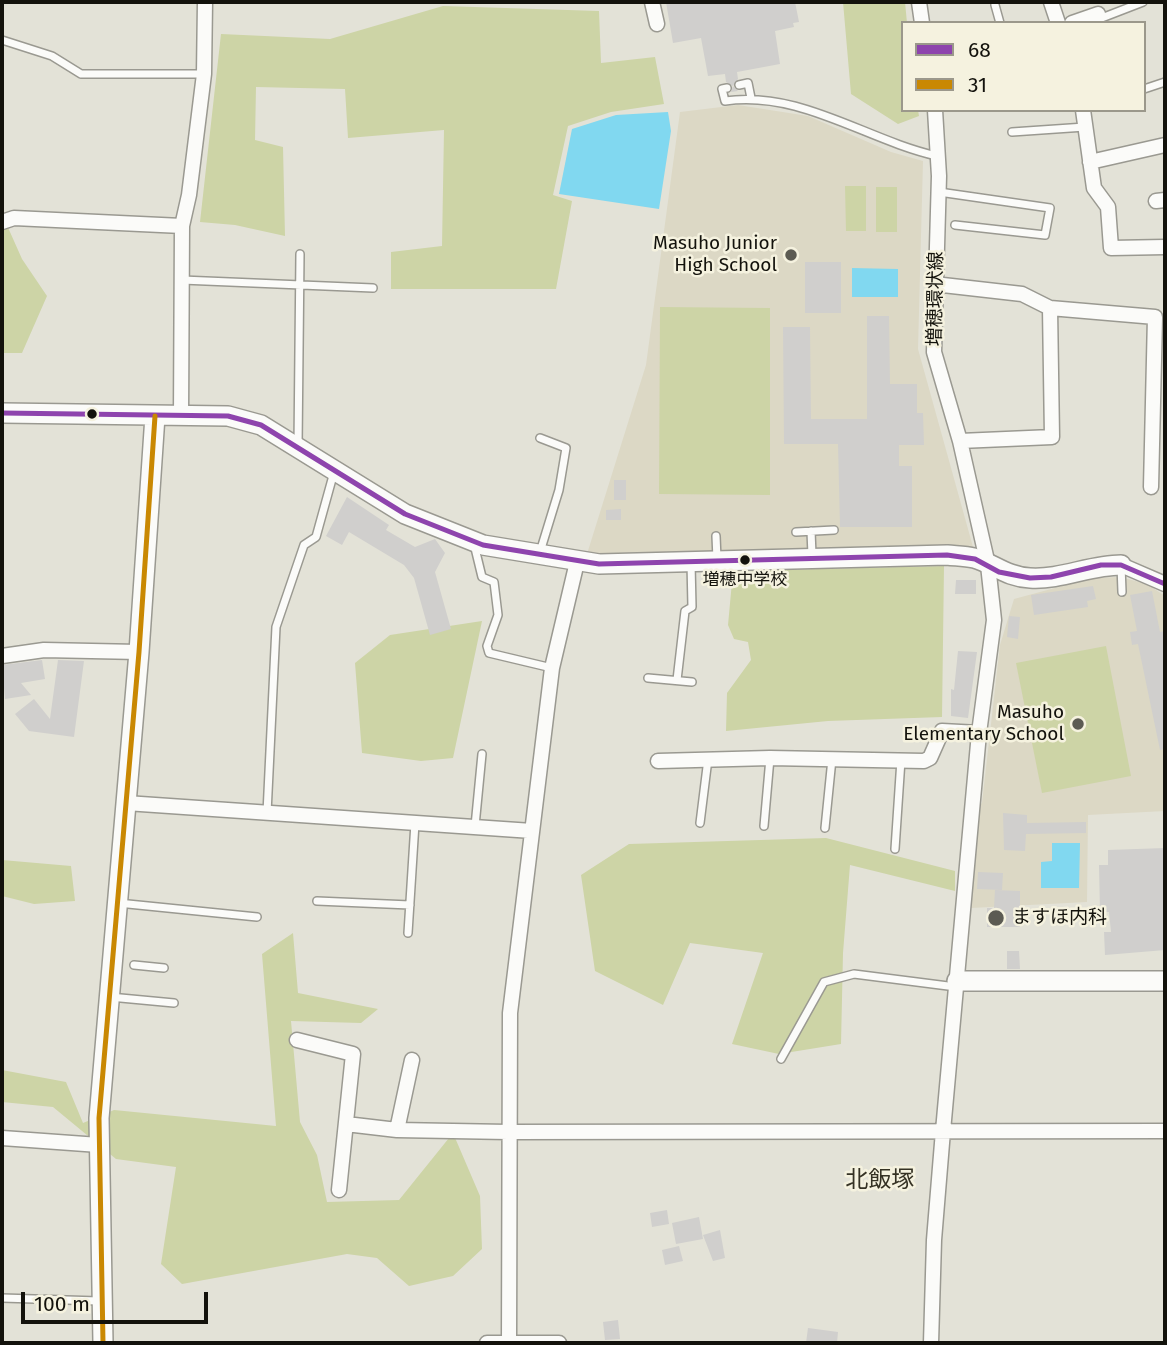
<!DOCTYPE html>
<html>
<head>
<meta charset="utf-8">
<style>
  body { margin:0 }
  #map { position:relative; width:1167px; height:1345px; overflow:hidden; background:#e3e2d7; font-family:"Fira Sans",sans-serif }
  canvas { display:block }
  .frame { position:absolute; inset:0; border:4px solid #13120c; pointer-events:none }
  .legend { position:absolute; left:901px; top:21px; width:245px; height:91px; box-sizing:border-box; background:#f5f2df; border:2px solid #9b988b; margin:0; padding:9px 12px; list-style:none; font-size:21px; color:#13120c }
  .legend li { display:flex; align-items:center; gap:14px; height:35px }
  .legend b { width:35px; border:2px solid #9b988b }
  .scale { position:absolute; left:21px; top:1292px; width:187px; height:32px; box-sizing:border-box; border:4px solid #13120c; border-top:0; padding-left:9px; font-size:21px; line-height:24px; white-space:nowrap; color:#13120c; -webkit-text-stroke:5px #f5f2df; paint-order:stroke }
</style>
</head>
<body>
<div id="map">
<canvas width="1167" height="1345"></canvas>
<div class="frame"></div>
<ul class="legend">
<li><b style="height:9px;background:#8e44ad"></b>68</li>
<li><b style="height:9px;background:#c98802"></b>31</li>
</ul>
<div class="scale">100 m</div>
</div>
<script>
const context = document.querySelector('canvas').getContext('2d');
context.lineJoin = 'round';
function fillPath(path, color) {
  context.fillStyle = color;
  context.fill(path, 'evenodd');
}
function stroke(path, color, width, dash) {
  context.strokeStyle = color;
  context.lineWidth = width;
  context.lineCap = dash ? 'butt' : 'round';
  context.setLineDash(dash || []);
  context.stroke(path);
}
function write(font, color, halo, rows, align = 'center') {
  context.font = font + ' "Fira Sans","Noto Sans JP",sans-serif';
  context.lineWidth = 5;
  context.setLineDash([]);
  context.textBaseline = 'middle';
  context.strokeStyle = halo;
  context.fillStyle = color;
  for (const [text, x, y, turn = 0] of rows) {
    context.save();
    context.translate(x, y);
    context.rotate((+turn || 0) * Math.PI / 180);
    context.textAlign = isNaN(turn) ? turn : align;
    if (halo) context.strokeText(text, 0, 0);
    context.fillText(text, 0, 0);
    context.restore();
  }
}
fillPath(new Path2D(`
  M738,105l70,11 83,36 32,9 -5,188 55,198 -386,7 59,-189 34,-253z
  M1120,577l27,7 18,12v215l-77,4 -1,87 -116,6 8,-102 3,-3 18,-158 14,-46 78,-21z`), '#dcd8c5');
fillPath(new Path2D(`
  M843,2h62l2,21h-4v87h15l1,6 -21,8 -47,-30z
  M443,6l156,5 2,52 54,-6 9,47 -53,8 -43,14 -15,69 19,6 -16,88h-165v-37l51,-6 2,-116 -96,8 -3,-49 -89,-2 -1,53 28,7 2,89 -50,-11 -35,-3 21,-188 109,5z
  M845,186h21v45h-20z
  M876,187h21v45h-21z
  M2,214l20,45 25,37 -25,57h-20z
  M660,307l110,1v187l-111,-1z
  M944,566l-2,151 -114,4 -102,10 1,-38 24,-33 -3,-18 -14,-3 -6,-14 5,-54z
  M482,621l-29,137 -32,3 -59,-8 -7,-90 35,-28z
  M1106,646l25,130 -89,17 -26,-130z
  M826,838l129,33v20l-105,-26 -7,88 -2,91 -62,10 -47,-10 31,-91 -73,-10 -27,62 -68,-34 -14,-96 48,-31z
  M2,860l69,6 4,35 -41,3 -32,-8z
  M293,933l5,60 80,16 -17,14 -70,-2 9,101 17,33 10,47 72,-2 54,-67 27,63 2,53 -29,27 -44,10 -32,-28 -30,-4 -165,30 -21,-20 15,-97 -60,-8 -63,-52 -51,-5v-32l64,12 17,41 31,-13 162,16 -14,-172z`), '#cdd4a6');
fillPath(new Path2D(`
  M668,112l3,19 -12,78 -100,-15 13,-65 44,-14z
  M852,268l46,1v28h-46z
  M1052,843h28l-1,45h-38v-26l11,-1z`), '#81d8f0');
fillPath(new Path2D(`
  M666,2h129l4,20 -6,1 1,4 -19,4 5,33 -43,8 1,7 -5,7 5,5 -7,1 2,-6 -7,-4 -1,-8 -17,2 -7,-38 -28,5z
  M805,262h36v51h-36z
  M867,316h22l1,68h27v29h6l1,32h-25v21h13v61h-72l-2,-83h-54l-1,-117h27l1,92h56z
  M614,480h12v20h-12z
  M347,497l42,28 -3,5 29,17 20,-8 10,14 -10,19 16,57 -21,6 -16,-57 -10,-13 -55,-33 -7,13 -16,-9z
  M621,509v11h-15v-10z
  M956,580h20v14h-21z
  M1093,586l3,13 -9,2 1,6 -54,8 -3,-20z
  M1152,591l8,41 5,-1v118l-5,1 -22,-106 -6,1 -2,-13 7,-1 -7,-36z
  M1009,616l11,1 -2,22 -11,-2z
  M958,651l19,1 -9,66 -17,-2v-27l3,1z
  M42,660l3,19 -24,4 10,12 -26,4 -3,-34z
  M58,660l26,1 -10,76 -45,-6 -14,-17 19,-15 16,20z
  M1003,813l24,2v8l59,-1v11l-60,1 -1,17 -21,-1z
  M1165,848v102l-60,5 -1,-23h7l-2,-20h-9l-1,-47h9v-15z
  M978,872l25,1 -1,17 -25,-1z
  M995,890l25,1v36h-33v-19h7z
  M1007,951h12l1,18h-13z
  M667,1210l2,14 -17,3 -2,-14z
  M699,1217l4,22 -27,5 -4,-21z
  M720,1230l5,28 -12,3 -10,-26z
  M679,1246l4,15 -18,4 -3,-15z
  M618,1320l2,19 -15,1 -2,-18z
  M808,1328l30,4 -1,11h-31z`), '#d0cfcd');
const lane = new Path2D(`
  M995,5l5,18
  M1099,19l44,-17
  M2,40l50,16 29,18h123
  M739,85l9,-2 3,15
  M727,88l-5,1 3,12c75,-11 141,39 212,55
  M1144,89l21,-7
  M1012,132l73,-5
  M939,192l111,16 -5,27 -90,-10
  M182,280l191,8
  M540,438l26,10 -7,42 -19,62
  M298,446l2,-192
  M811,531l1,24
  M796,532l38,-2
  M716,536l1,23
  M474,544l8,33 12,5 4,33 -11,31 2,7 63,15
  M1121,565l1,27
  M648,678l44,4
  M677,680l8,-69 7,-4 -1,-44
  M267,813l9,-186 28,-82 12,-8 18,-65
  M700,823l8,-64
  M475,826l7,-72
  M764,826l6,-68
  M825,828l7,-69
  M895,849l6,-89
  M317,901l93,4
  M118,903l139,14
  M408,933l7,-110
  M134,965l30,3
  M110,997l64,6
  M781,1059l43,-77 30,-8 102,13
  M2,1298l97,3`);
const street = new Path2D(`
  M652,2l5,22
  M919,2l3,21
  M1051,2l7,21
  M1072,23l26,-9
  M1083,110l11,78 14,19 3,41 54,-1
  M1090,162l75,-17
  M1156,201l9,-1
  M2,222l12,-4 168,8
  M934,284l88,10 28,14 105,9 -4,170
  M181,416l1,-190 7,-31 15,-121 1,-72
  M960,441l92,-4 -2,-129
  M1121,565l44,19
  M2,656l42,-6 95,2
  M658,761l112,-3 154,3 6,-3 12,-27 37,2
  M126,803l406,28
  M297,1040l56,14 -14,136
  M346,1124l51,6 111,2 657,-1
  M397,1130l15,-70
  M2,1138l97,7
  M509,1341l1,-328 42,-345 25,-106
  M487,1343h72
  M931,1343l3,-103 9,-109 36,-398 15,-113 -6,-55 -28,-124 -26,-89 5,-176 -4,-66`);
const secondary = new Path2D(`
  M2,413l226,3 33,9 144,89 78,31 116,19 348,-9c9,1 18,1 27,3 20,6 33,19 56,20 31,2 60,-13 91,-13
  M957,981h208
  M103,1343l-4,-225 40,-466 16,-236`);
stroke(lane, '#9a9991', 10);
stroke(street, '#9a9991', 17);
stroke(secondary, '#9a9991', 22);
stroke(lane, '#fbfbf9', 7);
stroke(street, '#fbfbf9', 14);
stroke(secondary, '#fbfbf9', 19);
stroke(new Path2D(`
  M2,413l226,3 33,9 144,89 78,31 116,19 348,-9 28,4 24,13 31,6 21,-1 50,-12h20l44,19`), '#8e44ad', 5);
stroke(new Path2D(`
  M103,1343l-4,-225 40,-466 16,-236`), '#c98802', 5);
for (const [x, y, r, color] of [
  [791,255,7,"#5c5b53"],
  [92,414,6,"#13120c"],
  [745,560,6,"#13120c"],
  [1078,724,7,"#5c5b53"],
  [996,918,9,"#5c5b53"]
]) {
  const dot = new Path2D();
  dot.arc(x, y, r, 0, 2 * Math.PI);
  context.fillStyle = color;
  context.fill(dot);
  stroke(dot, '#f5f2df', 2.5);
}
write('17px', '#13120c', '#f5f2df', [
  ["増穂中学校",745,580]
]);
write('19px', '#13120c', '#f5f2df', [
  ["Masuho Junior",777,244],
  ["High School",777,266],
  ["Masuho",1064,713],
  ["Elementary School",1064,735],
  ["ますほ内科",1012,918,"left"]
], 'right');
write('19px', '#13120c', '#f5f2df', [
  ["増穂環状線",936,299,-89]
]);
write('23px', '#353224', '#f5f2df', [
  ["北飯塚",880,1181]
]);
</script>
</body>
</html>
